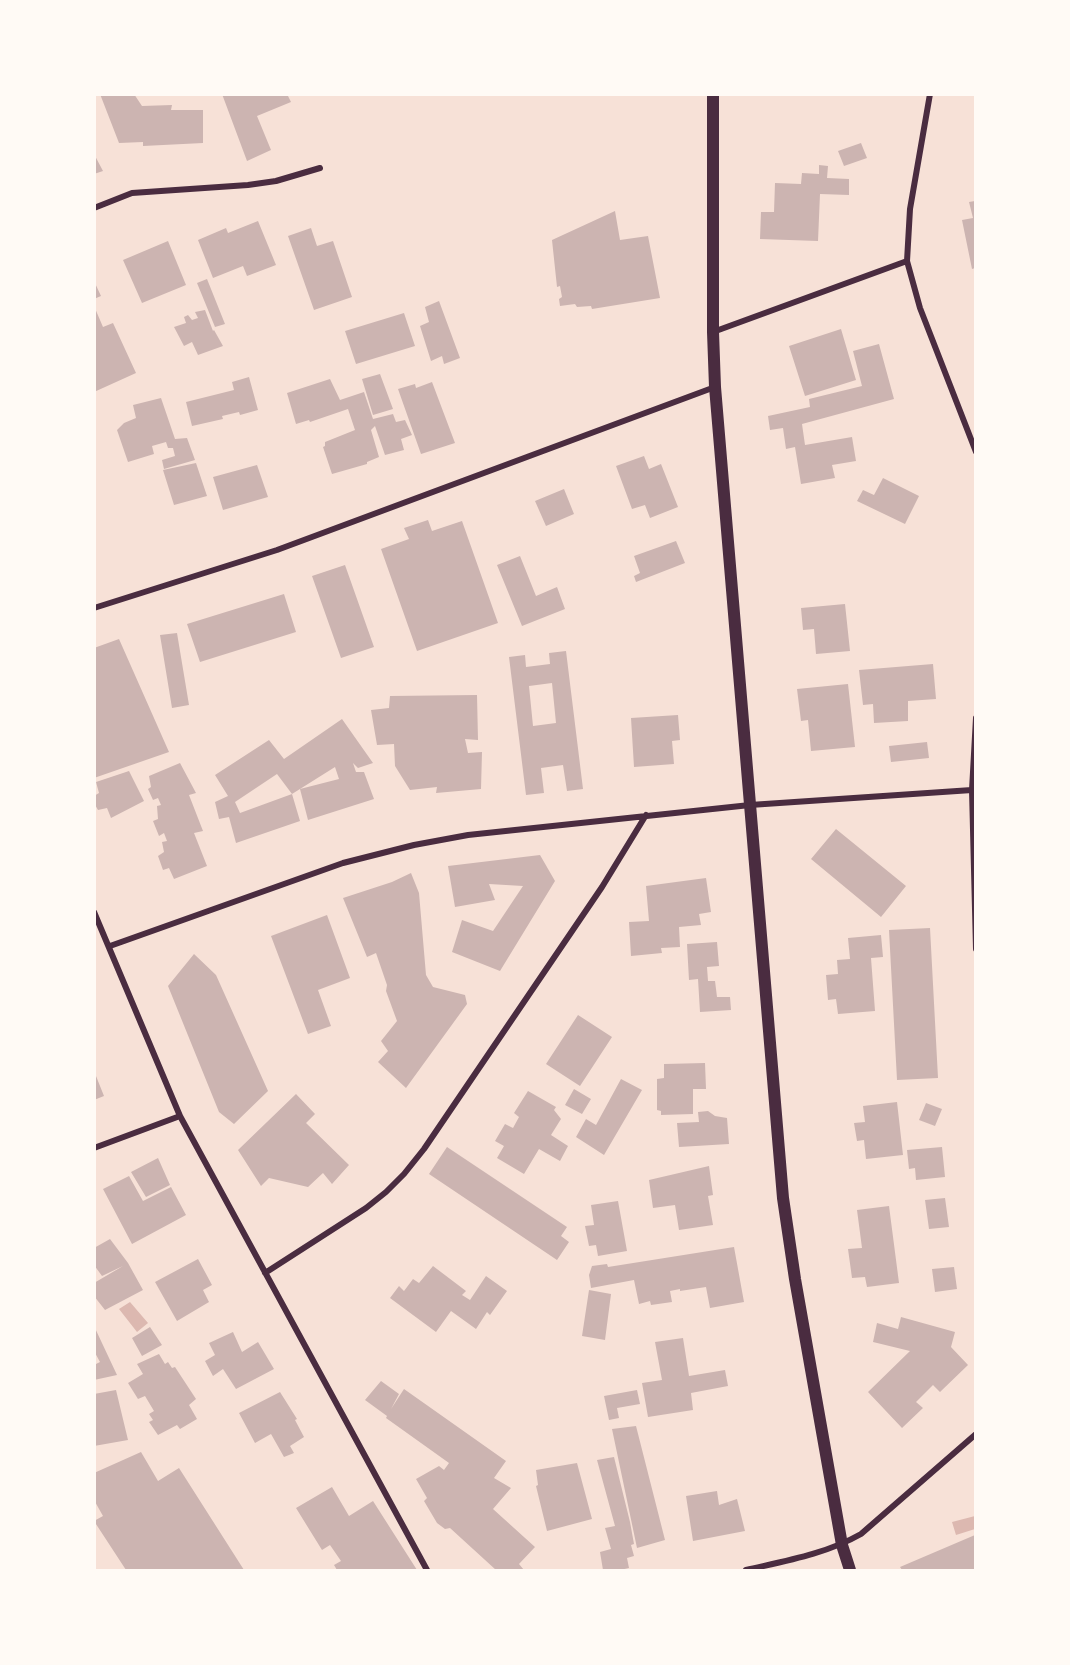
<!DOCTYPE html>
<html>
<head>
<meta charset="utf-8">
<style>
  body { margin:0 }
  #map { position:relative; width:1070px; height:1665px; overflow:hidden; background:#f7e1d7; font-family:Karla,sans-serif }
  canvas { display:block }
  .frame { position:absolute; inset:0; border:96px solid #fffaf5; pointer-events:none }
</style>
</head>
<body>
<div id="map">
<canvas width="1070" height="1665"></canvas>
<div class="frame"></div>
</div>
<script>
const context = document.querySelector('canvas').getContext('2d');
context.lineJoin = 'round';
function fillPath(path, color) {
  context.fillStyle = color;
  context.fill(path, 'evenodd');
}
function stroke(path, color, width, dash) {
  context.strokeStyle = color;
  context.lineWidth = width;
  context.lineCap = dash ? 'butt' : 'round';
  context.setLineDash(dash || []);
  context.stroke(path);
}
fillPath(new Path2D(`
  M130,1302l18,21 -11,9 -18,-23z
  M975,1516v13l-19,6 -4,-13z`), '#dcb8b0');
fillPath(new Path2D(`
  M100,94h34l8,12 30,-1 -1,5h32v33l-60,3v-4l-24,1z
  M222,94h65l4,8 -34,14 14,34 -24,11z
  M861,143l6,15 -23,8 -6,-15z
  M94,154l9,17 -9,3z
  M819,165l9,1 -1,12 22,1v16l-29,-1 -2,47 -58,-2 1,-27h13l1,-29 26,1 1,-11 17,1z
  M975,201v67l-3,1 -10,-49 11,-2 -4,-16z
  M615,211l5,29 28,-4 12,62 -68,11 -1,-3 -14,1 -2,-3 -15,2 -1,-7 3,-2 -2,-11 -3,1 -5,-47z
  M258,221l18,44 -29,11 -4,-10 -30,12 -15,-38 28,-12 2,5z
  M311,228l6,18 16,-5 19,56 -38,13 -26,-74z
  M168,241l18,44 -44,18 -19,-43z
  M207,279l18,45 -10,3 -18,-44z
  M94,281l7,15 -7,3z
  M439,301l21,57 -16,6 -2,-8 -11,5 -11,-35 9,-4 -4,-15z
  M94,306l9,21 10,-4 23,50 -42,19z
  M205,310l8,21 1,-1 9,16 -25,9 -6,-13 -8,4 -10,-19 12,-4 -2,-6 4,-2 4,5 6,-2 -3,-6z
  M404,313l11,33 -59,18 -11,-33z
  M841,329l15,51 -51,16 -16,-50z
  M879,344l15,55 -92,25 3,21 47,-8 4,24 -24,4 3,13 -34,6 -6,-37 -9,2 -3,-21 -13,2 -2,-14 42,-9 -1,-8 53,-13 -9,-35z
  M380,374l13,35 -20,6 -11,-36z
  M249,377l9,33 -18,5 -1,-3 -17,4 1,3 -31,7 -6,-24 48,-12 -2,-8z
  M330,379l10,21 24,-8 9,27 20,-5 3,8 9,-2 7,15 -11,4 3,11 -19,5 -10,-29 -4,4 8,27 -12,5v2l-35,10 -9,-27 2,-1v-4l30,-12 -7,-21 -38,13 -1,-2 -13,4 -9,-31z
  M432,382l23,61 -34,11 -23,-65 17,-5 1,4z
  M161,398l14,41 12,-1 8,22 -31,9 -2,-9 13,-4 -2,-8h-5l-2,-6 -14,4 2,8 -26,8 -11,-32 7,-7 12,-5 -3,-13z
  M644,456l5,13 12,-5 17,43 -28,11 -5,-13 -13,4 -16,-43z
  M196,463l11,33 -33,9 -11,-35z
  M257,465l11,32 -45,13 -10,-33z
  M883,478l36,18 -14,28 -48,-23 6,-11 11,5z
  M564,489l10,25 -28,12 -11,-25z
  M428,520l4,11 30,-10 36,102 -81,28 -36,-102 28,-10 -5,-11z
  M676,541l9,22 -49,19 -2,-6 6,-3 -6,-17z
  M520,556l16,40 21,-9 8,22 -43,17 -25,-61z
  M345,565l29,82 -33,11 -29,-82z
  M284,594l12,38 -96,30 -13,-38z
  M845,604l5,47 -34,3 -2,-25 -11,1 -2,-22z
  M177,633l12,72 -17,3 -12,-73z
  M119,639l50,113 -75,26v-130z
  M566,651l17,138 -16,2 -4,-26 -22,3 3,25 -18,2 -17,-138 16,-2 1,12 24,-3 -1,-11zM552,683l4,40 -23,3 -4,-40z
  M933,664l3,35 -28,2v20l-34,2 -1,-19 -10,1 -4,-35z
  M848,684l7,63 -44,4 -3,-31 -7,1 -4,-32z
  M477,695l1,45 -13,-1 3,14 14,-1 -1,37 -45,4 1,-6 -27,3 -15,-24 -1,-22 -17,1 -6,-35 18,-2 1,-12z
  M678,715l2,25 -8,1 2,23 -40,3 -3,-49z
  M342,719l31,44 -15,5 -5,-5 3,9h8l10,27 -66,21 -8,-31 39,-10 -4,-12 -43,27 8,27 -64,22 -7,-26 -10,2 -4,-17 13,-6 -13,-21 54,-35 15,19zM277,774l15,20 -52,19 -5,-11z
  M927,742l2,16 -38,4 -2,-16z
  M180,763l16,30 -7,2 14,36 -9,2 13,33 -33,13 -5,-11 -6,2 -5,-14 6,-4 -2,-10 5,-1 -3,-8 -5,3 -6,-15 5,-2 -1,-13 4,-1 -3,-7 -5,2 -5,-11 3,-2 -2,-11z
  M129,771l15,30 -33,17 -4,-10 -9,2 -4,-7v-7l5,-3 -3,-11z
  M836,829l70,57 -25,31 -70,-58z
  M540,855l15,26 -55,90 -48,-19 10,-32 31,11 30,-45 -34,-2 6,16 -40,7 -7,-41z
  M411,873l8,20 7,82 7,12 32,8 2,9 -61,84 -28,-26 10,-11 -7,-10 16,-20 -11,-30 1,-6 -11,-32 -9,4 -24,-59 49,-16z
  M706,878l5,34 -12,2 2,11 -22,2 1,20 -19,1 1,5 -31,3 -2,-34 20,-1 -3,-35z
  M327,915l23,63 -32,12 13,36 -23,8 -37,-98z
  M930,928l8,150 -41,2 -8,-150z
  M881,935l2,22 -12,1 4,53 -37,3 -2,-15 -8,1 -2,-25 12,-1 -1,-14 13,-1 -2,-21z
  M717,942l2,24 -12,1 1,14h7l2,16h13l1,13 -31,2 -2,-33 -9,1 -2,-36z
  M194,954l22,21 52,116 -34,33 -15,-12 -51,-126z
  M578,1015l34,22 -32,49 -34,-22z
  M705,1063l1,26h-13v25l-32,1v-4l-4,-1v-31l7,-1v-14z
  M94,1071l10,25 -10,4z
  M621,1079l21,11 -38,65 -28,-18 10,-18 10,6z
  M574,1089l17,10 -9,15 -17,-9z
  M528,1091l28,16 -2,3 7,9 -10,16 17,11 -8,15 -21,-12 -15,25 -27,-16 7,-12 -9,-5 10,-17 8,4 6,-11 -5,-4z
  M296,1094l19,20 -9,9 43,42 -17,19 -9,-11 -15,14 -39,-9 -8,8 -23,-36z
  M897,1102l6,53 -37,4 -2,-19 -7,1 -3,-18 11,-1 -2,-16z
  M926,1103l16,6 -7,17 -16,-6z
  M708,1111l7,5 12,2 2,26 -50,3 -2,-24 22,-1 -1,-10z
  M447,1147l120,80 -6,9 8,6 -12,18 -128,-86z
  M942,1147l3,30 -29,3 -1,-12 -6,1 -2,-19z
  M158,1158l12,27 -24,12 -15,-25z
  M709,1166l4,29 -5,1 5,29 -34,5 -4,-25 -22,3 -4,-28z
  M129,1176l14,25 28,-14 15,28 -54,29 -29,-55z
  M945,1198l4,29 -20,2 -4,-29z
  M618,1201l9,50 -29,5 -2,-11 -7,1 -4,-20 9,-1 -3,-20z
  M889,1206l10,77 -32,4 -2,-10 -13,1 -4,-29 14,-1 -5,-38z
  M110,1239l18,24 15,27 -38,20 -11,-14v-13l29,-17 -21,10 -8,-11v-17z
  M734,1247l10,55 -34,6 -4,-21 -26,4v-2l-10,2 2,11 -21,3 -1,-4 -11,3 -5,-24 -43,8 -2,-13 3,-9 15,-2 1,3z
  M198,1259l14,26 -9,5 6,12 -32,19 -22,-39z
  M433,1266l33,25 -4,4 8,5 16,-24 21,15 -17,24 -3,-3 -11,17 -25,-18 -15,21 -46,-34 9,-12 5,5 9,-12 6,4z
  M954,1267l3,22 -22,3 -3,-23z
  M589,1290l22,4 -6,46 -23,-4z
  M901,1317l54,15 -4,15 17,18 -28,27 -7,-7 -17,17 7,6 -21,20 -34,-36 42,-41 -37,-9 4,-19 21,6z
  M94,1326l23,49 -23,5v-15l6,-3 -6,-11z
  M150,1327l12,18 -20,11 -10,-18z
  M233,1332l9,20 16,-10 16,27 -38,20 -13,-20 -10,7 -8,-15 10,-6 -6,-12z
  M683,1338l6,38 36,-6 3,16 -37,7 2,17 -45,7 -6,-34 20,-3 -7,-38z
  M159,1354l6,10 3,-2 4,6 3,-1 21,32 -7,6 8,14 -17,10 -3,-4 -19,10 -9,-13 4,-2 -4,-6 5,-3 -9,-15 -7,3 -10,-16 15,-9 -6,-10z
  M381,1381l18,13 -8,15 13,-20 102,72 -12,17 17,10 -18,21 42,38 -16,17 5,6h-28l-46,-42 -5,1 -8,-6 -13,-22 3,-3 -11,-19 23,-13 5,4 5,-7 -63,-45 1,-2 -22,-16z
  M116,1390l12,50 -34,6v-52z
  M637,1390l3,14 -23,4 2,10 -10,2 -5,-24z
  M280,1392l17,27 -2,1 9,17 -14,9 4,7 -10,4 -13,-23 -16,9 -16,-30z
  M636,1426l29,114 -28,8 -25,-119z
  M141,1452l17,29 21,-13 65,102h-118l-32,-49 9,-5 -9,-16v-27z
  M614,1457l16,65 4,22 -3,1 3,11 -7,2 2,10 -9,2h-17l-3,-18 11,-3 -6,-21 10,-2 -18,-66z
  M577,1463l15,56 -45,12 -11,-45 2,-1 -2,-15z
  M332,1487l17,29 24,-15 44,69h-80l-3,-5 7,-4 -11,-16 -8,5 -26,-42z
  M717,1491l2,14 18,-6 8,32 -52,10 -7,-45z
  M975,1535v35h-73l-2,-3z`), '#ccb4b1');
stroke(new Path2D(`
  M930,94l-20,115 -3,52 13,47 56,144
  M94,208l38,-15 116,-8 28,-4 44,-13
  M713,332l194,-71
  M94,608l183,-58 438,-163
  M976,718l-4,72 4,159
  M94,912l86,204 247,454
  M110,946l233,-83 71,-18 54,-10 282,-30 222,-15
  M94,1148l86,-32
  M265,1273l101,-65 20,-16 18,-18 20,-25 178,-262 44,-72
  M746,1570c39,-9 80,-16 115,-36l115,-100`), '#4a2c40', 6);
stroke(new Path2D(`
  M713,94v238l2,55 68,811 12,81 47,266 8,25`), '#4a2c40', 12);
</script>
</body>
</html>
